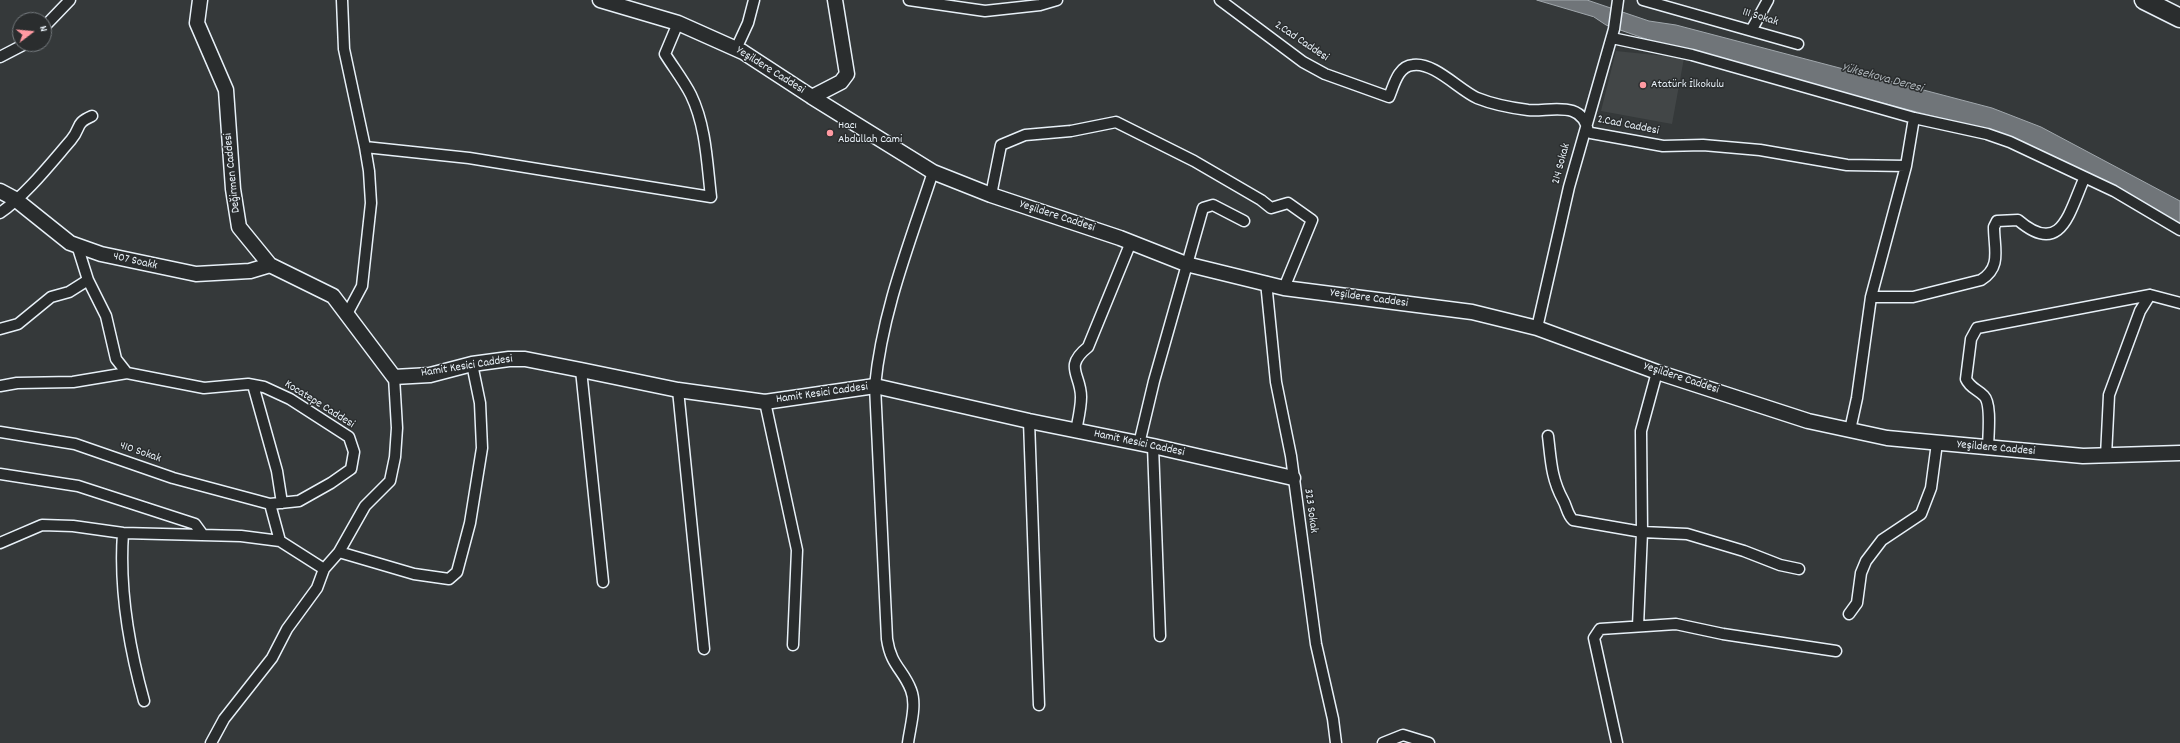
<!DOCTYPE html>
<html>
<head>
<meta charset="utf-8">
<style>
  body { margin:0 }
  #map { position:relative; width:2180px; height:743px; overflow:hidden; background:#35393a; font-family:Dekko,sans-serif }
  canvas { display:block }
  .north { position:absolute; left:12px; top:12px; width:40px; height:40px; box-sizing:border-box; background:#2a2d2e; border:1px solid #767b7f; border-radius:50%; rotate:74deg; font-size:11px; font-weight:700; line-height:16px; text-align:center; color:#e8f1f8 }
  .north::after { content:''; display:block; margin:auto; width:14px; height:18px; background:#ff9aa2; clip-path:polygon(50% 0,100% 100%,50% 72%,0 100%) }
</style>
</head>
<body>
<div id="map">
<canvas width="2180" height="743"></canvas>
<div class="north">N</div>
</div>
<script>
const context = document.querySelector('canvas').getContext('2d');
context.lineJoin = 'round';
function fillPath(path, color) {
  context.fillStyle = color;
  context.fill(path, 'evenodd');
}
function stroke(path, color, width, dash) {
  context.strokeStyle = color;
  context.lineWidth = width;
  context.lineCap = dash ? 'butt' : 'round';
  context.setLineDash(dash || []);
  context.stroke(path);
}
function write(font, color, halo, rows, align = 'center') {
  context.font = font + ' Dekko,sans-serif';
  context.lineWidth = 3;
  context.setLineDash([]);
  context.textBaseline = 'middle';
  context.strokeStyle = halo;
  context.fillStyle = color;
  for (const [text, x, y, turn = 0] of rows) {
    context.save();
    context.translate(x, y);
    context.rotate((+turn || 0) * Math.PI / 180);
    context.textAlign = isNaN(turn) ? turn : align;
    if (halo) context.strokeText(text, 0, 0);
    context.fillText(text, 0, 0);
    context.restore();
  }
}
fillPath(new Path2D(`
  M1616,51l68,7 -12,66 -71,-13z`), '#424647');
const water = new Path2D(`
  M1537,0h50l62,21 27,4 316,83 49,19 139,74v26l-202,-99 -312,-82 -60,-21 -12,-8z`);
fillPath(water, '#707579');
stroke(water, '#a0a7ac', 1);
const street = new Path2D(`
  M342,0l2,49 21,98 4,24 2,32 -9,83 -15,28
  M909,0l76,11 55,-6 17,-5
  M1220,0l83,62 22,12 64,23c5,-12 9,-31 24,-32 21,-3 45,24 64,33 15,6 35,10 51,12 22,2 55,-11 60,22l3,1 72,13 40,-1 57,5 87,15 59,1
  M1643,0l155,44
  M44,27l26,-27
  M1752,29l16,-29
  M1612,38l80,17 222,63 73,16 23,8 104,49 66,39
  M736,49l12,-26 6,-23
  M0,57l25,-13
  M365,147l104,11 242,39c-4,-34 -5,-71 -20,-102 -7,-14 -18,-28 -26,-41l13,-31
  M991,195l10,-50 24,-10 46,-4 45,-9 78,39 67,39 10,8 17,-5 24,17 -28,68
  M0,213c26,-18 51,-50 71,-73 11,-13 3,-16 21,-24
  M1266,282l10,100 15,74 25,188 17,75 3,24
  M1871,297h42l68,-17c21,-13 13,-31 13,-53l3,-6 21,-1c43,37 51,-7 66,-41
  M1537,328l32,-141 45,-158 4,-29
  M0,329l18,-5 33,-27 18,-5 19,-12
  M581,370l22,212
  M253,385l24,86 5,32
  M0,386l17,-3 56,-1 54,-9
  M678,390l26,259
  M765,402l32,148 -4,95
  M1029,421l10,284
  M1850,430l7,-32 14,-101 35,-131 8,-48
  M1076,431c2,-11 5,-23 5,-34 0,-23 -18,-30 7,-50l43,-105
  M0,432l75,12 98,34 97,26 29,-3 32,-18 20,-14 3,-17 -5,-15 -59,-38 -26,-12 -16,-3 -44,4 -77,-15 -11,-14 -10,-43 -18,-36 -11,-35
  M1548,436c3,24 3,42 15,64 4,7 4,14 10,20l69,12 45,2 57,17 36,14 19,4
  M1139,444l15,-63 49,-173 10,-3 31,16
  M1153,446l7,190
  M1988,449c0,-13 4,-45 -4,-53 -7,-7 -14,-8 -18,-17l5,-40 6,-11 173,-33 30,8
  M2106,456l3,-61 31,-84 10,-16
  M0,474l78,12 117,38 8,11
  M270,504l10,37 44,28
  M123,533c-4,55 6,114 21,168
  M0,543l42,-18 31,1 50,7 118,3 39,5
  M339,552l75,22 35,5 8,-7 13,-49 12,-75 -2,-45 -8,-39
  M1849,614l8,-11 4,-30 5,-12 16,-21 39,-26 10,-26 6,-45
  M1638,626l4,-94 -1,-101 16,-59
  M211,743l13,-24 48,-61 15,-29 30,-41 7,-19 15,-17 26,-46 25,-25 5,-24 2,-29 -3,-51
  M908,743c2,-16 9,-38 3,-53 -8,-21 -20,-24 -24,-51l-12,-253c7,-74 35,-144 58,-214
  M1383,743l20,-8 26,8
  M1617,743l-23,-105 6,-9 76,-5 47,10 113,17`);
const secondary = new Path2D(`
  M200,0l-3,23 29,67 7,99 6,38 31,38 63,31 61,81 36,-2 42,-11 37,-5h16l56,11 97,20 87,12 110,-16 154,35 124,25 140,32
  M600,0l78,23 65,29 69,45 121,75 58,23 129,43 66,26 98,24 188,24 65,16 120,44 151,49 79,17 196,18 97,-3
  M812,97l29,-15 6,-8 -12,-74
  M0,191l15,8 55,44 31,11 95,20 54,-3 20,-6`);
const highway = new Path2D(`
  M2144,0l36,18`);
stroke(street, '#e8f1f8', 13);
stroke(secondary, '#e8f1f8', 17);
stroke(highway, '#e8f1f8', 21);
stroke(street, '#2a2d2e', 10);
stroke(secondary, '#2a2d2e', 14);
stroke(highway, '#2a2d2e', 18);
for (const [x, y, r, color] of [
  [1643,85,4,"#ff9aa2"],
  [830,133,4,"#ff9aa2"]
]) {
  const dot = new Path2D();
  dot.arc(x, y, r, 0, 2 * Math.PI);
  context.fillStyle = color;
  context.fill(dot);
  stroke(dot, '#2a2d2e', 1.5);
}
write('12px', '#e8f1f8', '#2a2d2e', [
  ["111 Sokak",1760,18,17],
  ["2.Cad Caddesi",1301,42,34],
  ["Yeşildere Caddesi",770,71,32],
  ["2.Cad Caddesi",1628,126,11],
  ["214 Sokak",1562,164,-75],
  ["Değirmen Caddesi",233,173,-96],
  ["Yeşildere Caddesi",1057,217,18],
  ["407 Soakk",135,262,13],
  ["Yeşildere Caddesi",1369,299,8],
  ["Hamit Kesici Caddesi",467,367,-9],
  ["Yeşildere Caddesi",1681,379,18],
  ["Hamit Kesici Caddesi",822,394,-8],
  ["Kocatepe Caddesi",319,405,32],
  ["Hamit Kesici Caddesi",1139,444,12],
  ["Yeşildere Caddesi",1996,449,5],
  ["410 Sokak",140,453,19],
  ["323 Sokak",1310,511,82]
]);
write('12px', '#e8f1f8', '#2a2d2e', [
  ["Atatürk İlkokulu",1651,85],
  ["Hacı",838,126],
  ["Abdullah Cami",838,140]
], 'left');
write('italic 13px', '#acb3b8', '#2a2d2e', [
  ["Yüksekova Deresi",1882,79,15]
]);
</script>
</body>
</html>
